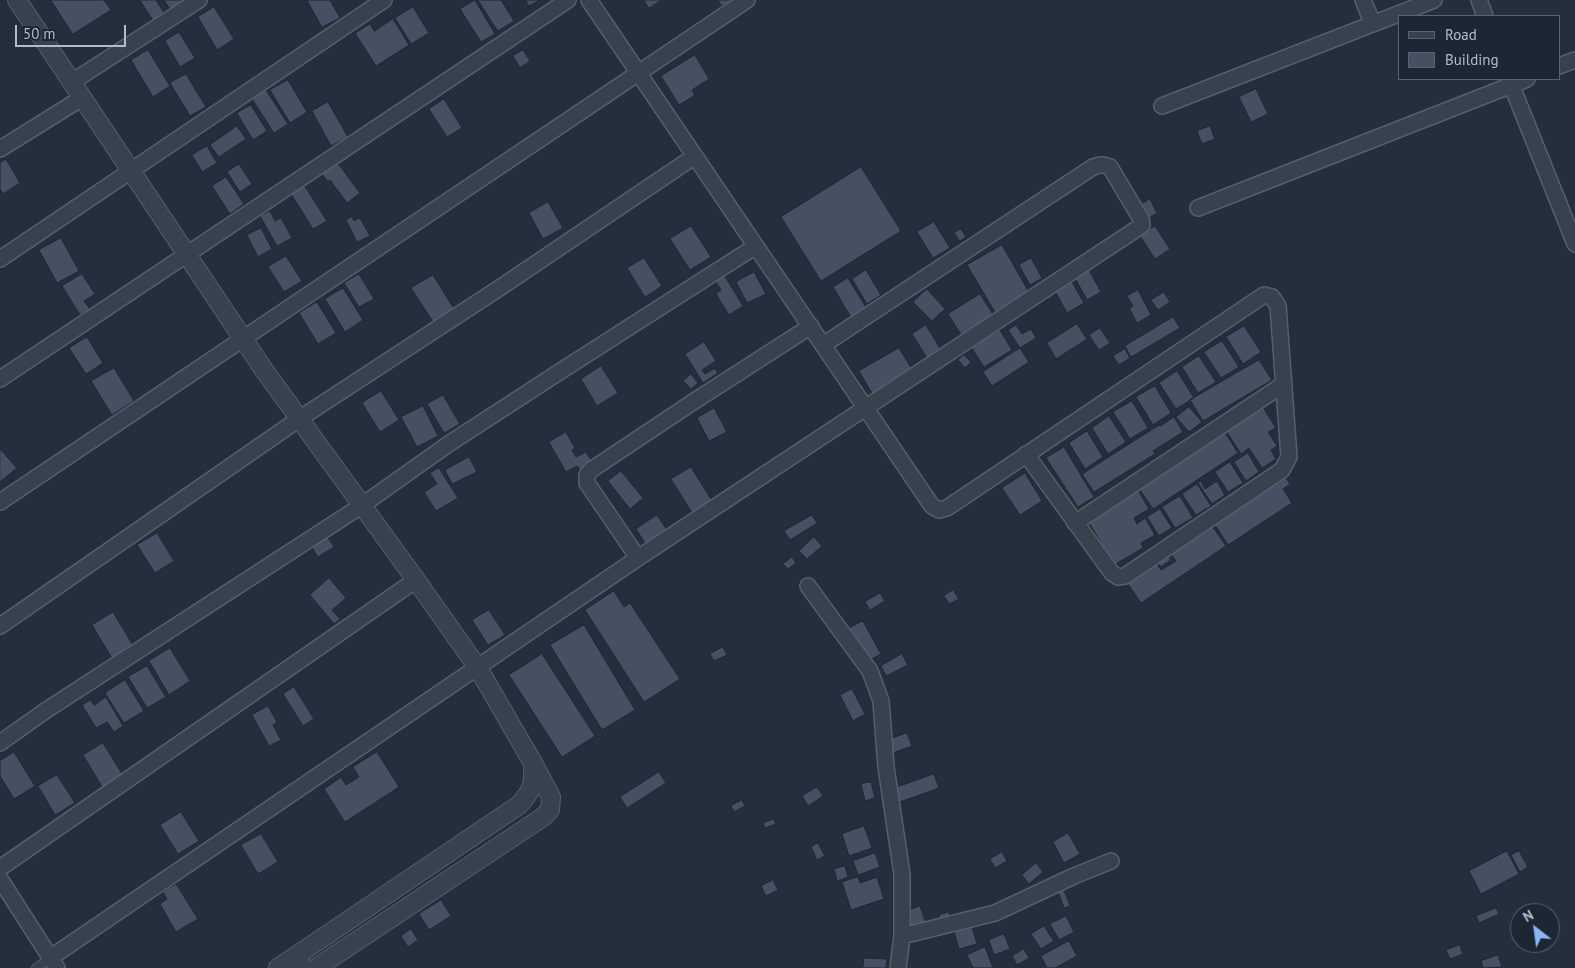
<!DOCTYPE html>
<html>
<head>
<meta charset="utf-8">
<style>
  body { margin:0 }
  #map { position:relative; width:1575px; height:968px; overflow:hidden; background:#242f3e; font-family:"PT Sans",sans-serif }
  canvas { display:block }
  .legend { position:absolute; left:1398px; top:15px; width:162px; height:65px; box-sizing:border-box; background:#1d2633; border:1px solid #59626f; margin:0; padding:6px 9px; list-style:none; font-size:15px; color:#b4bcc9 }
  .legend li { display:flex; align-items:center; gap:10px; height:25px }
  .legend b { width:25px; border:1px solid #59626f }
  .north { position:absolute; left:1510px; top:903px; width:50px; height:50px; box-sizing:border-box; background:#1d2633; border:1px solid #59626f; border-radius:50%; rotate:330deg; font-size:14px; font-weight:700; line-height:20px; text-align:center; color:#b4bcc9 }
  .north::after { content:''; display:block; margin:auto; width:18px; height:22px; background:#8ab4f8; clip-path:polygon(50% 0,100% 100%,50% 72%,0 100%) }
  .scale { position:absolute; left:15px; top:25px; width:111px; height:22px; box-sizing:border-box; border:2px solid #b4bcc9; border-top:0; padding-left:6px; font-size:15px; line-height:18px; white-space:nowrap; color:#b4bcc9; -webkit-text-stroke:4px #1d2633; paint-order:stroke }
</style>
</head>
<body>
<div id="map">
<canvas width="1575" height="968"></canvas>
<ul class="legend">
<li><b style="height:6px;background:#38414e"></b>Road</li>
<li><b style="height:14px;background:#455162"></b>Building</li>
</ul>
<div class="north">N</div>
<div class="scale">50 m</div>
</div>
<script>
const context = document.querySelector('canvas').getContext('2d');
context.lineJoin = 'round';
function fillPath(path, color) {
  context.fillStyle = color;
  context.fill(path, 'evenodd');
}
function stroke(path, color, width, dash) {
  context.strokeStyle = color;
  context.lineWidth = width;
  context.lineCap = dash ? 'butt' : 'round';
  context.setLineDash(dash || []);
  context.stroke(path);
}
const building = new Path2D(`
  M51,0h53l7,10 -38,24z
  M140,0h16l10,16 -11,7z
  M164,0h20l-13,10z
  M307,0h23l10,18 -18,9z
  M475,0l20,34 -14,8 -21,-33z
  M478,0h23l13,21 -16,10z
  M526,0h14l-11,6z
  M644,0h18l-13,8z
  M718,0h14l-10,6z
  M214,7l20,32 -17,11 -19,-33z
  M413,7l16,26 -18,11 -16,-26z
  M393,19l16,26 -33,21 -21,-33 15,-9 4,7z
  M179,32l16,26 -15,9 -15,-26z
  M148,50l22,36 -17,11 -22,-37z
  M523,50l7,11 -10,7 -7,-12z
  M695,55l14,24 -17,11 3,5 -16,10 -18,-29z
  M186,74l20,33 -16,9 -20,-33z
  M288,80l19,32 -17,11 -20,-33z
  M1256,89l12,25 -17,8 -12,-25z
  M266,90l22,34 -14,9 -22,-34z
  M444,99l18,29 -15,9 -18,-28z
  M328,102l20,35 -17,9 -19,-35z
  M251,105l16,26 -14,9 -16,-27z
  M237,126l9,13 -27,18 -9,-12z
  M1210,126l5,13 -13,5 -5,-13z
  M207,146l10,17 -15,9 -10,-17z
  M6,159l14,24 -17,11 -3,-5v-26z
  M337,162l23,31 -13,10 -17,-23 -2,2 -6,-8z
  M239,164l13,20 -12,8 -13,-20z
  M861,167l40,64 -80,50 -40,-64z
  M226,177l18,27 -14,10 -18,-28z
  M304,185l23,36 -14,8 -22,-35z
  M1150,199l7,14 -8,5 -7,-14z
  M548,202l15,26 -20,11 -14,-26z
  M270,211l5,10 6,-3 11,20 -15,8 -17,-30z
  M352,217l2,4 6,-3 10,18 -13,6 -11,-22z
  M934,222l16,26 -17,10 -16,-26z
  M691,226l20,31 -21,13 -20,-31z
  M1155,226l15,23 -15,10 -15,-23z
  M261,228l11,21 -14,8 -11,-22z
  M961,229l5,8 -6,4 -6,-8z
  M61,238l18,33 -22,12 -18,-33z
  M1002,245l28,49 -34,20 -29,-49z
  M286,256l16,25 -18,11 -16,-25z
  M644,258l18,28 -17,11 -18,-29z
  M1031,258l11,20 -12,7 -11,-20z
  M866,270l15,25 -14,9 -15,-25z
  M1089,270l12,22 -14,8 -12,-22z
  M754,272l12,22 -19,9 -11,-21z
  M723,273l20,33 -14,9 -13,-21 5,-4 -7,-11z
  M82,274l13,20 -11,7 6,8 -10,6 -18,-29z
  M359,274l15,25 -15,8 -15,-24z
  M433,275l23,37 -21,13 -24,-37z
  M848,278l19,31 -15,10 -19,-32z
  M1072,282l12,21 -17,10 -12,-22z
  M343,288l20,32 -18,12 -20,-33z
  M927,289l18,20 -13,12 -19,-19z
  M1138,290l13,25 -14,8 -8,-15 4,-2 -6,-10z
  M1164,292l6,10 -12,8 -7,-10z
  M980,294l14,22 -32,20 -14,-22z
  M317,302l19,31 -18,11 -19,-31z
  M1173,317l7,11 -49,29 -6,-11z
  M1077,324l10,15 -31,20 -9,-16z
  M926,325l15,25 -14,8 -15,-24z
  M1016,325l6,9 9,-5 5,9 -16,10 -12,-18z
  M1244,326l17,26 -18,12 -17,-27z
  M1100,328l10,15 -11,7 -10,-15z
  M1000,330l12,20 -28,17 -13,-20z
  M87,337l16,26 -17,11 -17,-26z
  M1222,341l17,26 -18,11 -17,-26z
  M704,342l12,19 -14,9 3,4 10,-6 3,5 -15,10 -18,-29z
  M899,348l14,23 -40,24 -14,-24z
  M1020,348l9,14 -37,24 -9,-14z
  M1125,349l5,9 -11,7 -6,-9z
  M964,355l7,7 -6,6 -7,-8z
  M1199,356l17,26 -18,11 -16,-26z
  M1259,360l13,20 -69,41 -13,-21z
  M601,366l17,27 -21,13 -16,-27z
  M114,368l20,33 -22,14 -21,-34z
  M1177,371l17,27 -18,11 -17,-26z
  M691,374l7,9 -7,6 -8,-8z
  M1155,386l16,27 -18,12 -17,-28z
  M381,391l18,29 -19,12 -18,-29z
  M443,395l17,29 -16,9 -17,-29z
  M1132,401l16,27 -18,11 -17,-27z
  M423,406l15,30 -21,11 -16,-30z
  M1262,406l14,22 -8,4 9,14 -6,4 5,9 -14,9 -13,-20 -8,6 -16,-25z
  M1189,407l13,15 -13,10 -13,-15z
  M714,408l13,24 -18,9 -12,-23z
  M1109,416l17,26 -18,12 -16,-26z
  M1174,417l9,15 -30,19 2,3 -61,38 -12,-18 77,-49 1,1z
  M1087,431l16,26 -18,12 -16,-26z
  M1224,431l14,22 -85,56 -15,-22z
  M566,432l9,16 -3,2 4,7 10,-5 7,11 -13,7 -3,-4 -11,6 -17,-30z
  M1064,447l30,50 -16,10 -32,-49z
  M0,449l17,19 -17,14z
  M1248,453l11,19 -13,9 -12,-19z
  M469,457l8,15 -25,12 -7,-14z
  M1230,462l13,21 -15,9 -13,-20z
  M691,467l23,37 -20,12 -23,-37z
  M439,468l19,30 -22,13 -12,-19 13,-8 -7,-11z
  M621,471l22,27 -13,11 -22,-28z
  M1025,473l17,28 -22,14 -18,-27z
  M1284,475l6,9 -7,5 9,14 -64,42 -15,-23z
  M1201,481l4,8 12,-8 8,14 -13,9 -14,-21z
  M1197,484l14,22 -15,9 -14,-21z
  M1138,490l11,19 -15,9 3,6 8,-6 10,17 -14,8 2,5 -29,17 -26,-44z
  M1180,496l13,22 -18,10 -13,-21z
  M1160,509l12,19 -13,8 -12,-19z
  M657,515l12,18 -22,13 -11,-17z
  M812,515l5,8 -27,17 -6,-9z
  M1210,523l16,23 -85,57 -15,-22 29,-20 6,9 15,-9 -7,-10z
  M157,533l17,28 -19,12 -18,-28z
  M327,536l7,11 -16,10 -7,-11z
  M814,537l8,9 -15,13 -8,-8z
  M1166,553l5,7 -10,7 -6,-7z
  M792,557l4,6 -8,6 -5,-5z
  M329,578l17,20 -14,12 8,9 -6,5 -24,-29z
  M953,590l6,9 -10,5 -5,-8z
  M614,591l10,16 6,-4 50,76 -36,23 -59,-92z
  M880,593l5,8 -15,9 -5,-8z
  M489,610l16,25 -17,10 -16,-25z
  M113,612l21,35 -21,13 -21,-35z
  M863,621l18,33 -15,8 -18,-33z
  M584,625l51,85 -33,20 -52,-85z
  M723,647l4,8 -13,6 -4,-7z
  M170,648l20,33 -21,14 -20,-34z
  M542,654l53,82 -33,21 -53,-82z
  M902,654l6,11 -22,11 -5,-10z
  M147,666l19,31 -19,11 -19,-31z
  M125,680l19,31 -20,12 -19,-30z
  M294,687l20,32 -11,7 -20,-32z
  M852,689l13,25 -12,7 -13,-26z
  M106,697l17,29 -9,6 -7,-10 -11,6 -14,-23 8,-5 4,5z
  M268,706l9,16 -4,3 8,15 -12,6 -17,-31z
  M907,733l5,13 -22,8 -5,-13z
  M103,743l21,34 -20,13 -21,-35z
  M14,752l21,34 -21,13 -14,-23v-15z
  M377,752l22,35 -54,35 -21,-33 17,-12 5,8 13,-8 -6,-10z
  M659,772l7,11 -39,25 -7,-11z
  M934,774l5,14 -42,15 -5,-14z
  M57,775l18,28 -20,12 -17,-29z
  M871,782l4,16 -10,3 -4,-17z
  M817,787l6,9 -15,10 -6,-10z
  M742,800l3,6 -11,6 -3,-6z
  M181,812l18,29 -21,13 -18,-29z
  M774,819l2,5 -11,4 -2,-5z
  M864,826l8,22 -23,8 -7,-22z
  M1068,833l12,21 -16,9 -11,-21z
  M261,834l17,28 -20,12 -17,-29z
  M818,843l7,13 -8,4 -6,-13z
  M1507,851l12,23 -38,20 -12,-23z
  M1519,851l9,16 -8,5 -9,-17z
  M1002,852l5,9 -12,7 -5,-9z
  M875,853l5,14 -22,8 -5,-14z
  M1036,863l7,9 -14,12 -7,-9z
  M845,866l3,11 -11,4 -3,-12z
  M858,877l2,6 17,-6 7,22 -33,11 -9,-28z
  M773,880l5,10 -12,6 -5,-10z
  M176,884l22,35 -22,13 -16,-28 7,-5 -4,-7z
  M1064,890l6,16 -6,2 -6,-16z
  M441,900l10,16 -22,14 -10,-16z
  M920,906l6,17 -16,6 -6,-17z
  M1496,908l3,6 -20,9 -3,-7z
  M949,912l2,7 -10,3 -2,-7z
  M1066,916l8,16 -15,8 -9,-16z
  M971,923l6,21 -18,5 -6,-21z
  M1044,926l10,15 -13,8 -10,-15z
  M411,929l7,11 -10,7 -7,-11z
  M1004,934l6,15 -16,6 -5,-15z
  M1069,941l8,15 -22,12h-8l-6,-12z
  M1460,945l3,9 -13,5 -4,-9z
  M985,947l8,21h-20l-6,-13z
  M1024,949l5,9 -12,7 -5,-9z
  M1498,955l4,12 -19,1 -2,-7z
  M864,958l23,1 -1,9h-23z`);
fillPath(building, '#455162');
stroke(building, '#1f2835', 1);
const service = new Path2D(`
  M36,968l14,-10`);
const minor = new Path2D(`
  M589,0l343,506 7,4 8,-2 317,-213 8,2 6,9 11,151 -7,13 -157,106 -7,1 -6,-4 -86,-119
  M1363,0l10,24
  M1479,0l6,16
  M1559,66l16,-6
  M1509,79l66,165
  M72,82l127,-82
  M1162,106l272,-106
  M0,149l82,-51
  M1198,208l329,-129
  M0,259l384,-259
  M0,379l568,-379
  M0,502l747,-502
  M1075,523l209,-139
  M638,558l-51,-75v-8l4,-5 102,-68 118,-76
  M808,586l62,85 11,30 5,66 16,107v62l-4,32
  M0,626l299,-207 202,-132 194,-131
  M0,743l45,-32 316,-205 89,-63 117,-76 189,-121
  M0,868l416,-288
  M0,879l57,89
  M902,936l93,-23 79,-37 37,-15
  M297,955l8,13
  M50,958l588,-400 497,-328 7,-5 -1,-6 -31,-52c-7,-3 -10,-2 -17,0l-270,178`);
const tertiary = new Path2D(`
  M17,0l247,370 152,210 62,88 55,95 18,34 -1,13 -7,7 -227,151
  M278,968l241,-163c14,-15 15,-22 14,-41`);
stroke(service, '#565f6c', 10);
stroke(minor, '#565f6c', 18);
stroke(tertiary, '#565f6c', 20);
stroke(service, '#38414e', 8);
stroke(minor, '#38414e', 15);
stroke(tertiary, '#38414e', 18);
</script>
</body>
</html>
